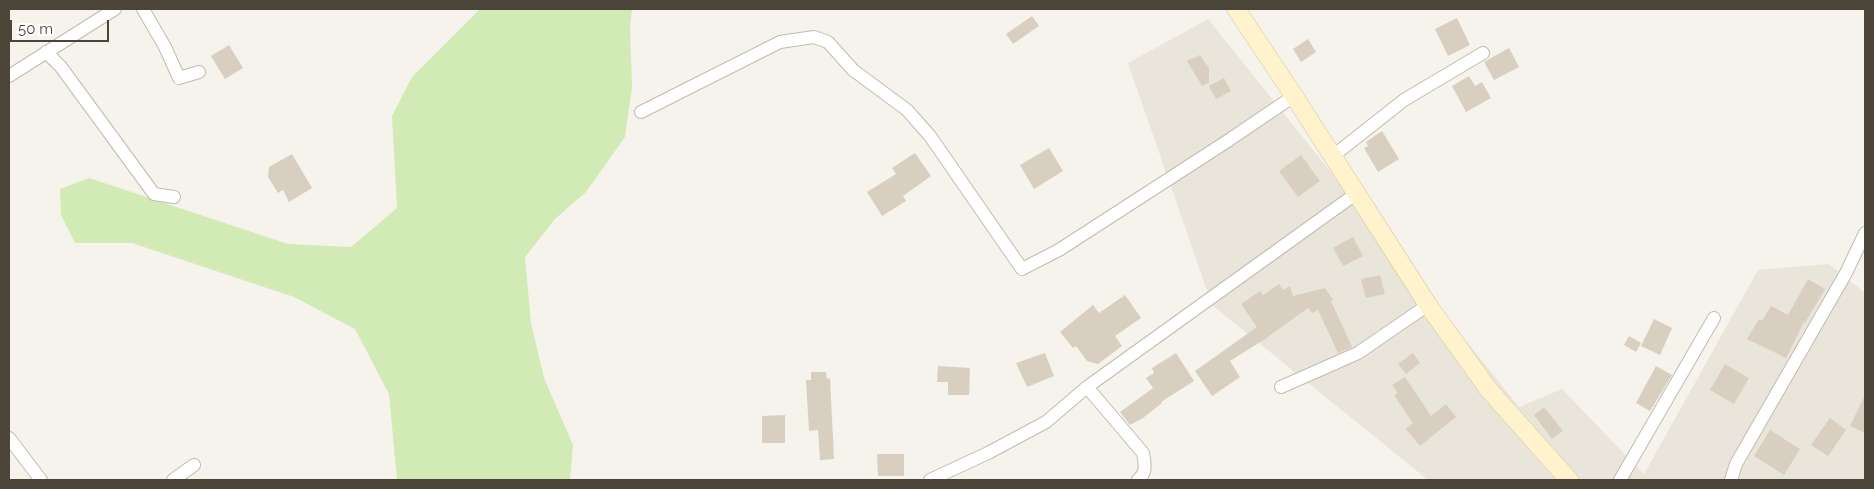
<!DOCTYPE html>
<html>
<head>
<meta charset="utf-8">
<style>
  body { margin:0 }
  #map { position:relative; width:1874px; height:489px; overflow:hidden; background:#f6f3ec; font-family:Raleway,sans-serif }
  canvas { display:block }
  .frame { position:absolute; inset:0; border:10px solid #4b4439; pointer-events:none }
  .scale { position:absolute; left:10px; top:20px; width:99px; height:22px; box-sizing:border-box; border:2px solid #4b4439; border-top:0; padding-left:6px; font-size:15px; line-height:18px; white-space:nowrap; color:#4b4439; -webkit-text-stroke:4px #fff; paint-order:stroke }
</style>
</head>
<body>
<div id="map">
<canvas width="1874" height="489"></canvas>
<div class="frame"></div>
<div class="scale">50 m</div>
</div>
<script>
const context = document.querySelector('canvas').getContext('2d');
context.lineJoin = 'round';
function fillPath(path, color) {
  context.fillStyle = color;
  context.fill(path, 'evenodd');
}
function stroke(path, color, width, dash) {
  context.strokeStyle = color;
  context.lineWidth = width;
  context.lineCap = dash ? 'butt' : 'round';
  context.setLineDash(dash || []);
  context.stroke(path);
}
fillPath(new Path2D(`
  M1208,19l311,388 43,-18 82,85 114,-204 71,-6 36,29v187h-437l-216,-175 -84,-242z`), '#eae5da');
fillPath(new Path2D(`
  M480,9h152l-2,19 2,59 -7,50 -39,55 -31,27 -30,38 6,66 13,55 29,67 -3,35h-173l-8,-86 -34,-65 -61,-32 -162,-54h-57l-14,-28 -1,-26 29,-11 199,66 63,3 46,-39 -5,-92 20,-39z`), '#d2eab5');
fillPath(new Path2D(`
  M1032,16l7,10 -26,18 -7,-10z
  M1457,18l13,27 -22,11 -13,-27z
  M1308,39l8,13 -15,10 -8,-13z
  M229,45l14,23 -18,11 -14,-23z
  M1509,48l10,19 -25,13 -10,-18z
  M1200,55l9,13v15l-7,3 -15,-25z
  M1469,76l6,10 7,-4 9,16 -25,14 -14,-26z
  M1224,78l7,13 -15,8 -7,-13z
  M1382,131l17,28 -21,13 -14,-24 4,-2 -2,-4z
  M1049,148l14,23 -29,18 -14,-24z
  M915,153l16,23 -28,20 3,5 -24,15 -15,-24 29,-18 -4,-6z
  M292,154l20,34 -23,14 -6,-12 -5,3 -10,-16 1,-10z
  M1301,155l19,26 -22,16 -19,-26z
  M1353,237l10,19 -20,10 -10,-18z
  M1380,275l5,19 -19,4 -5,-19z
  M1808,279l17,10 -20,34 -1,-1 -18,36 -39,-19 12,-20 3,2 9,-15 17,9z
  M1279,284l4,6 7,-4 3,10 32,-8 8,12 -2,1 21,46 -14,6 -20,-43 -6,3 -4,-5 -43,31 -35,22 10,16 -28,19 -17,-25 62,-44 -16,-23 19,-13 3,4z
  M1125,295l16,23 -26,18 7,10 -24,18 -11,-3 -11,-15 -3,2 -13,-16 33,-27 6,8z
  M1654,319l18,9 -12,27 -19,-9z
  M1629,336l12,7 -5,9 -12,-7z
  M1045,353l9,23 -27,11 -11,-24z
  M1176,353l18,28 -33,21 1,1 -19,15 -13,7 -10,-13 33,-24 -7,-10 8,-5 -2,-5z
  M1413,353l7,10 -14,11 -8,-10z
  M1725,364l24,14 -15,26 -24,-14z
  M938,366l32,2 -1,27h-21v-13h-11z
  M1656,366l16,9 -22,36 -14,-8z
  M811,372h15l1,7 3,-1 4,81 -14,1 -2,-30 -9,1 -3,-51h5z
  M1405,377l26,39 15,-12 10,13 -36,29 -14,-17 7,-6 -19,-28 4,-2 -6,-8z
  M1865,395v38l-15,-7z
  M1544,407l19,24 -11,8 -18,-24z
  M785,415v28h-23v-27z
  M1830,418l16,12 -18,26 -17,-11z
  M1770,430l30,19 -16,26 -30,-19z
  M877,454h27v22h-26z`), '#d8cfc1');
const street = new Path2D(`
  M143,9l22,38 14,31 20,-6
  M46,52l15,15 93,127 20,3
  M9,76l106,-67
  M641,112l139,-70 34,-5 14,5 25,28 54,40 23,26 92,133 37,-19 167,-108 68,-46
  M1333,156l71,-56 79,-47
  M1087,387l56,66c2,11 4,20 -5,27
  M1281,387l77,-34 70,-48
  M9,438l32,42
  M173,480l21,-15
  M930,480l58,-27 58,-31 41,-35 270,-194
  M1620,480l94,-162
  M1731,480l5,-16 110,-191 19,-40`);
const secondary = new Path2D(`
  M1236,9l58,87 134,209 61,85 80,90`);
stroke(street, '#c2bbae', 14);
stroke(secondary, '#d6c79b', 19);
stroke(street, '#fff', 12);
stroke(secondary, '#fff3cd', 18);
</script>
</body>
</html>
